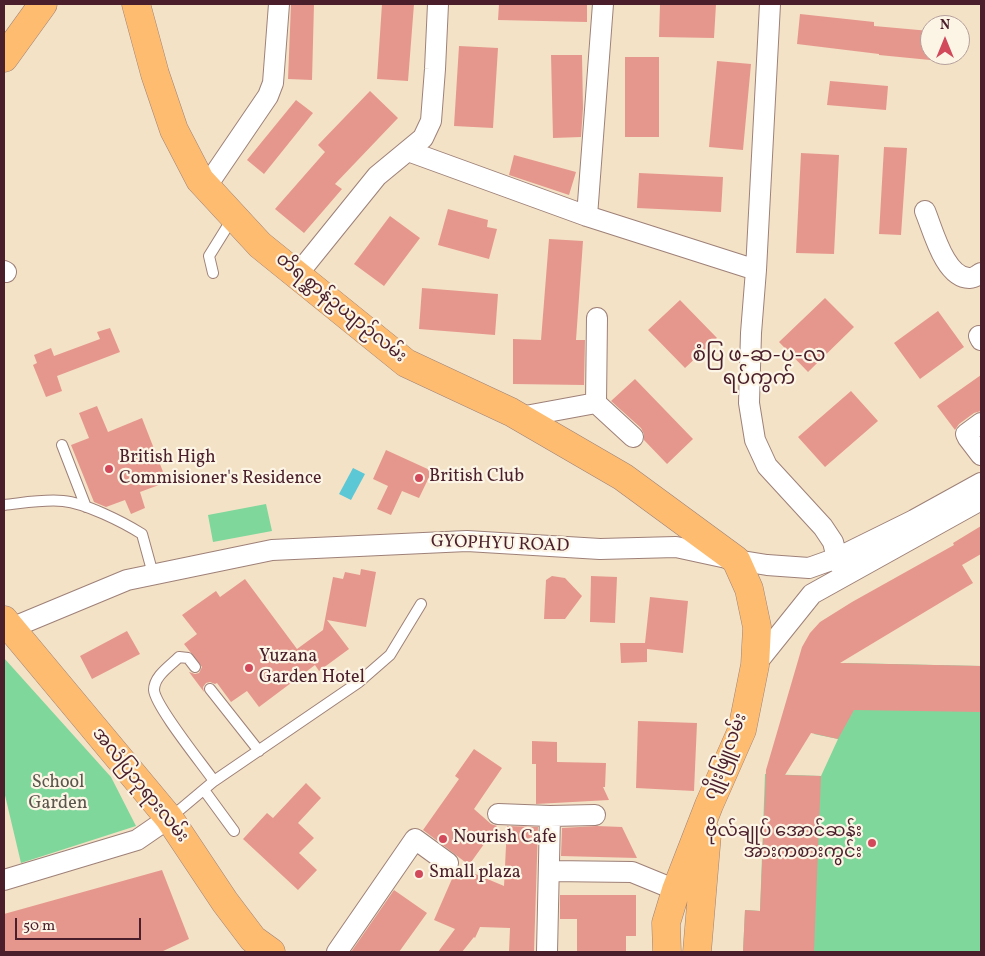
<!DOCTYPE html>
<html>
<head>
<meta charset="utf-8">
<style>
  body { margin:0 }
  #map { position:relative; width:985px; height:956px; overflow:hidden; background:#f3e2c6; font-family:Vollkorn,serif }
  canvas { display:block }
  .frame { position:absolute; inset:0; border:5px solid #4a1f2b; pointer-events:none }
  .north { position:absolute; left:920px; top:15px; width:50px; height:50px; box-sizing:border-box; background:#fcf5e5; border:1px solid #b59f9b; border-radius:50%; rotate:0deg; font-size:14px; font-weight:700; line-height:20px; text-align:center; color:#4a1f2b }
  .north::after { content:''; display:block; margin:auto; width:18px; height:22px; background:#d1495b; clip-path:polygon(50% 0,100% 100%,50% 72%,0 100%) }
  .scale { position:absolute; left:15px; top:918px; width:126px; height:22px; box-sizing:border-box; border:2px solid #4a1f2b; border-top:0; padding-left:6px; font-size:15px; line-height:18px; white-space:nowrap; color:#4a1f2b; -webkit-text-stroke:4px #fcf5e5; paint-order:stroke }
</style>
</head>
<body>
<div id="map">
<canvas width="985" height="956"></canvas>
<div class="frame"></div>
<div class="north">N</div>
<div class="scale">50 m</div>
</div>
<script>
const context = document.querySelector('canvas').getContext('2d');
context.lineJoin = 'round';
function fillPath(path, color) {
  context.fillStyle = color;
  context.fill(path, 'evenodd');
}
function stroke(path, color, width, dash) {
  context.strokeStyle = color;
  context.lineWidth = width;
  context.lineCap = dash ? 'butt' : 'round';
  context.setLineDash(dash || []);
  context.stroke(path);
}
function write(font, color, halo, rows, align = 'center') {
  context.font = font + ' Vollkorn,"Noto Sans Myanmar",serif';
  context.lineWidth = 4.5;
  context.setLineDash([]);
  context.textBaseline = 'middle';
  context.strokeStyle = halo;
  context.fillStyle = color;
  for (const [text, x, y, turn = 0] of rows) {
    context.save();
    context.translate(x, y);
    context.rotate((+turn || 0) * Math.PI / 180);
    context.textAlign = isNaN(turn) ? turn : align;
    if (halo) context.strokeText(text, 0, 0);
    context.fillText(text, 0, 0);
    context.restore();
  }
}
fillPath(new Path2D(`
  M266,504l6,27 -59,11 -5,-27z
  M4,658l107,119 25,49 -115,37 -17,-72z
  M844,663l137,3v286h-238l2,-42 15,1 5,-137 56,2 17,-37 -24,-5z`), '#7fd79b');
fillPath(new Path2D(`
  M353,468l12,6 -14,26 -12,-6z`), '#5cc7d5');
fillPath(new Path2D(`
  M291,4h23l-2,76 -24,-1z
  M382,4h32l-6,77 -31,-2z
  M499,4h88v18l-89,-2z
  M660,4h56l-2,34 -55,-1z
  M800,14l74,8v4l56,5v29l-51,-5v-1l-82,-10z
  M459,46l39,2 -5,80 -39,-2z
  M551,55h31l1,53 -2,29 -28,1z
  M625,57h34v80h-34z
  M717,61l34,3 -8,86 -34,-3z
  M830,81l58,5 -2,24 -59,-5z
  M370,91l28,27 -63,66 7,5 -38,44 -29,-24 50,-57 -7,-7z
  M296,100l17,13 -49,61 -17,-14z
  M884,147l23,1 -6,87 -22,-1z
  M801,153l38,2 -5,99 -38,-1z
  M514,155l62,17 -7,23 -60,-20z
  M639,173l84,4 -2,35 -84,-4z
  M448,209l40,11 -1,7 10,2 -8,30 -51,-14z
  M390,216l30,22 -36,48 -30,-22z
  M549,239l34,2 -7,99h9l-1,45 -71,-1v-45l28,1z
  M422,288l76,6 -3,41 -76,-6z
  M825,298l29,29 -46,45 -29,-30z
  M680,300l37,38 -32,30 -37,-38z
  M938,311l26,36 -44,32 -26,-36z
  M110,328l10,24 -63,24 5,15 -16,6 -13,-32 4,-2 -3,-8 17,-7 3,8 46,-17 -3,-7z
  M981,375v36l-7,2 -15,11 -4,6 -18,-24z
  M635,379l58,60 -26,25 -23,-24v-6l-3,-6 -30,-27z
  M851,391l27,30 -53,46 -27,-30z
  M97,406l11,26 34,-14 25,64 -27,10 5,16 -14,6 -6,-14 -19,7 -12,-5 -23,-57 18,-7 -10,-25z
  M386,450l46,21 -13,27 -17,-7 -11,24 -14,-6 11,-23 -15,-7z
  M981,526v28l-19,11 11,18 -133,80 141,3v46l-127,-2 -16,29 -27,-6 -26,42 36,1 -7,176h-71l2,-42 15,1 6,-141 36,-123 8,-14 10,-11 32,-20 102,-57 -1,-2z
  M361,569l15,3 -10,55 -39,-7 22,29 -30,22 -4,-6 -56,42 -12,-16 -16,11 -14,-19 -2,1 -5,-2 -4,1 -3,4 1,5 -15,-20 6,2 4,-1 3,-6 -18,-23 13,-10 -15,-19 34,-24 4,6 25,-18 52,70 26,-19 10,-53 10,2 2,-7 15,3z
  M552,576l13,2 17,18 -17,23h-21l2,-39z
  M591,576l26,1 -2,46 -25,-1z
  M650,597l38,4 -5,52 -36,-4v13l-26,1 -1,-20h25z
  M127,631l13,23 -48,25 -12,-23z
  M638,721l59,2 -3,68 -58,-3z
  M532,741l25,1v20l49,1 -1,24h-2l6,13 -73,4v-40h-4z
  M474,749l28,19 -28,41 17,15 6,2 -28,39 -46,-35 36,-51 -4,-3z
  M306,783l15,15 -23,25 16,15 -15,15 18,17 -19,20 -55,-51 24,-26 6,5z
  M507,826l31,1 -4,125h-25l1,-24 -30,-1 -5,11 -1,-1 -12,15h-24l17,-23 -21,-9 21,-48 4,-5 45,19z
  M597,826l25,1 15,31 -76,-2 1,-28z
  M162,870l27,69 -28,13h-157v-38z
  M394,890l33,23 -28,39h-48z
  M560,895h76v41h-10v16h-49v-33h-17z`), '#e6978d');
const service = new Path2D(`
  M213,273l-4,-17 23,-37
  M62,445l24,62
  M4,505c19,-2 40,-6 59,-4 22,2 60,21 79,33l11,40
  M195,667l-7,-9 -9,-1c-9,9 -25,19 -25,33 1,16 49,75 60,91
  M210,689l49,62
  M204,790l30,41
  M170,818l44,-37 145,-99 31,-27 31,-51`);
const minor = new Path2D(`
  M770,4l-14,266 -5,63 -2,70 6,37 12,26 56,61 10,15 4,16 8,17
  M408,151l179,65 169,54
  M206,187l62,-91 5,-13 6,-79
  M925,211c8,19 20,68 45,67 4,0 8,-3 11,-5
  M587,216l16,-212
  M4,271l2,1
  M297,275l80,-99 46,-38 8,-17 4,-52 3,-65
  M979,336l2,4
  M596,403l1,-85
  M520,417l76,-14 37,34
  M981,423l-15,11 2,4 13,17
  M9,629l118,-49 145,-30 195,-9 133,8 76,-2 60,13 31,5 42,3 28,-10 77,-38 67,-37
  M755,665l57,-71 169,-94
  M498,814l52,2
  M550,871l82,1 44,18
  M4,880l133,-40 32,-22
  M337,952l78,-113 33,24
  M547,952l3,-136 45,-1`);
const primary = new Path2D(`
  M136,4l19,70 19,56 26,50 60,65 146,118 105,49 112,65 113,83 13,29 8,38 -2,38 -13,65 -33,75 -33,85 -10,33 1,29
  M4,58l39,-54
  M4,620l165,198 56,84 28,37 18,13
  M697,952l10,-118`);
stroke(service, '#9e8078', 12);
stroke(minor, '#9e8078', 22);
stroke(primary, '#9e8078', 29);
stroke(service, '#fff', 10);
stroke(minor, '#fff', 20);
stroke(primary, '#fdbc70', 28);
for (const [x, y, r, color] of [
  [109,469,5,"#d1495b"],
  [419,478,5,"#d1495b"],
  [249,668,5,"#d1495b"],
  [443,839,5,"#d1495b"],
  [872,843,5,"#d1495b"],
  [419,874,5,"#d1495b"]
]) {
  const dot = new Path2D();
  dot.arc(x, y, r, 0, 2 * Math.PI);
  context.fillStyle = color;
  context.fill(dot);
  stroke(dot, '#fcf5e5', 2);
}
write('18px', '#4a1f2b', '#fcf5e5', [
  ["တိရစ္ဆာန်ဥယျာဉ်လမ်း",340,309,39],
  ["GYOPHYU ROAD",500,545,2],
  ["ဂျိုးဖြူလမ်း",727,757,-69],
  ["အလံပြဘုရားလမ်း",139,786,51]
]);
write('18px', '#4a1f2b', '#fcf5e5', [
  ["British High",119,459],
  ["Commisioner's Residence",119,480],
  ["British Club",429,478],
  ["Yuzana",259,658],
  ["Garden Hotel",259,679],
  ["ဗိုလ်ချုပ် အောင်ဆန်း",862,833,"right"],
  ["အားကစားကွင်း",862,854,"right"],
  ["Nourish Cafe",453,839],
  ["Small plaza",429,874]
], 'left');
write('18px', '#5a564d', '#fcf5e5', [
  ["School",58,784],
  ["Garden",58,805]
]);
write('20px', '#4a1f2b', '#fcf5e5', [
  ["စံပြ ဖ-ဆ-ပ-လ",759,357],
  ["ရပ်ကွက်",759,380]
]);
</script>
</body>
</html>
